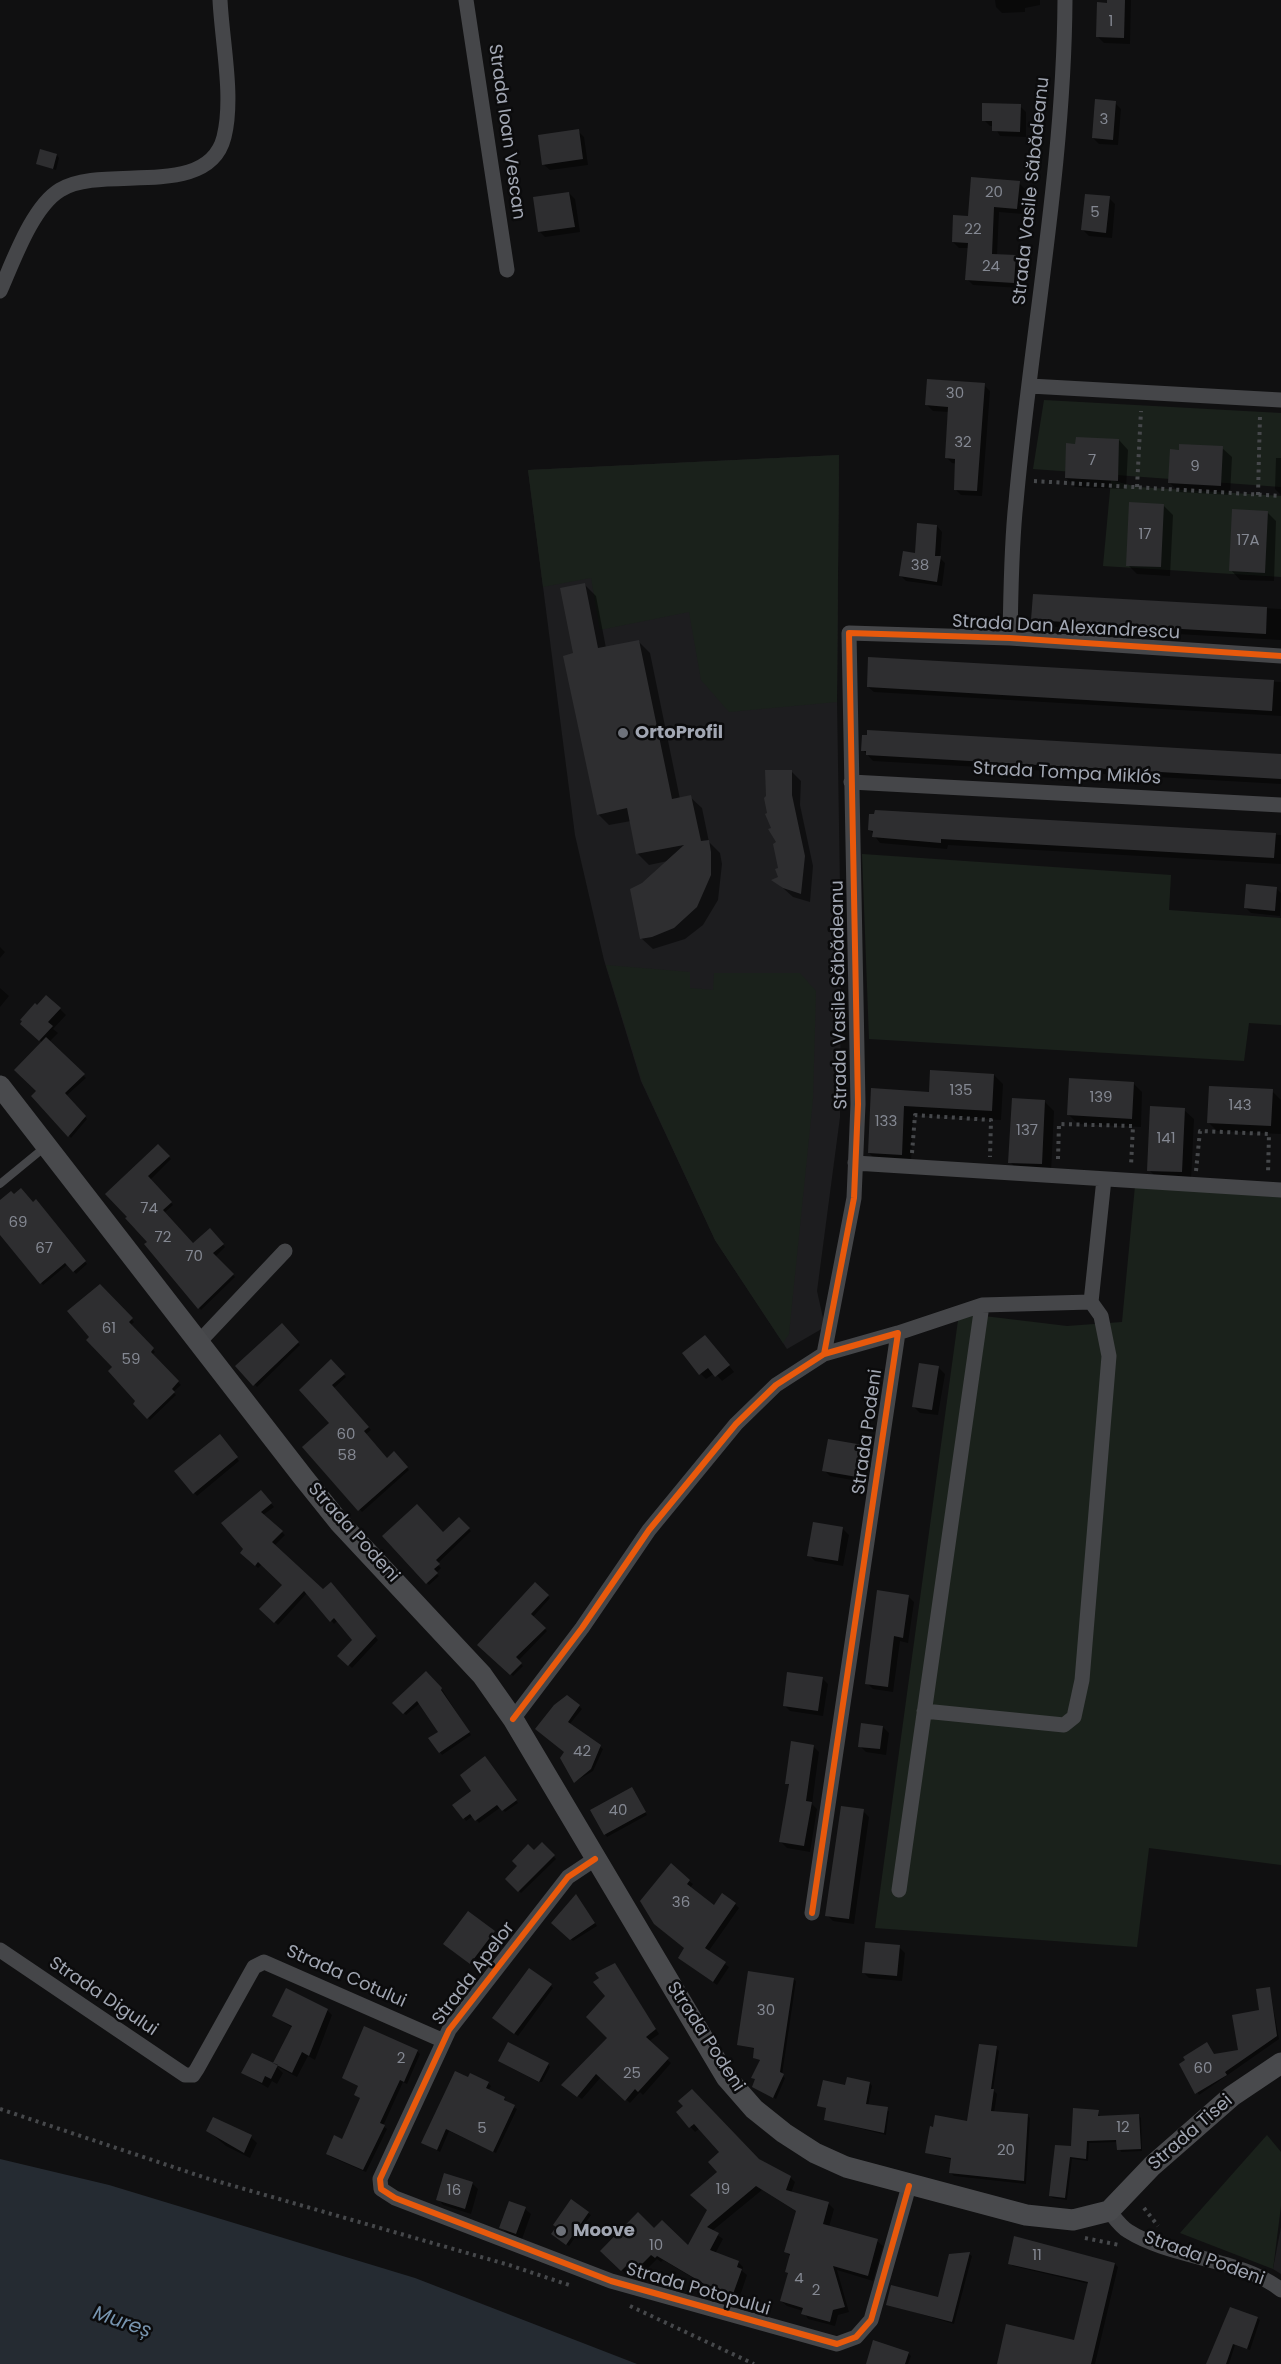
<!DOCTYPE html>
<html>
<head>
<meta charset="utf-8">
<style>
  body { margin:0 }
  canvas { display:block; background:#101011 }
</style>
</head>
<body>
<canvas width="1281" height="2364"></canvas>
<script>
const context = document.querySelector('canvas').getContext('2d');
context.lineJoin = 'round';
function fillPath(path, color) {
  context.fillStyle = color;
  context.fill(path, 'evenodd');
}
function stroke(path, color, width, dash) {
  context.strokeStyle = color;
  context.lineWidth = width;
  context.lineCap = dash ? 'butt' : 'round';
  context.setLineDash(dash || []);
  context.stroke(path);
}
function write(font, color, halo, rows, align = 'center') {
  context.font = font + ' Poppins,sans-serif';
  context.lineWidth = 5;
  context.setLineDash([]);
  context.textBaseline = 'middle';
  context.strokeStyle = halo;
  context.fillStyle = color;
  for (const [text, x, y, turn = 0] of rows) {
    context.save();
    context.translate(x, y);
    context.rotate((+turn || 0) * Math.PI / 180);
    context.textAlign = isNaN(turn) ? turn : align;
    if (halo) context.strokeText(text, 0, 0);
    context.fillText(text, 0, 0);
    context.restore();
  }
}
fillPath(new Path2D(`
  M839,455l-2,247 4,249 -1,166 -23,174 8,36 -38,22 -72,-109 -74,-159 -37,-121 -29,-125 -47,-365z
  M1281,2227v47l-8,-5z`), '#1d1d1f');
fillPath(new Path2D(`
  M1044,400l237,13v74l-248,-18z
  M839,455l-2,247 -108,10 -28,-32 -12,-68 -89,18 -9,-52 -48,9 -15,-117z
  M1111,480l26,7 144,9v81l-178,-11z
  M862,854l309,21 -2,35 112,8v107l-32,-2 -5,38 -375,-22z
  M606,965l84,7v16l23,2 1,-17h86l16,18 -3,108 -24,235 -6,9 -68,-103 -73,-158z
  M1135,1186l146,9v670l-132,-17 -12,99 -262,-19 84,-615 108,13 55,-4z
  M1267,2135l14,17v54l-8,63 -93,-36z`), '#1a211b');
fillPath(new Path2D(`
  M0,2159l109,26 306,93 222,86h-637z`), '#252b32');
fillPath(new Path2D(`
  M995,0h45v5l-15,3v4l-23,1 -6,-6z
  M1109,0h22l-1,44 -26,-1 -6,-6z
  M1115,103l6,6 -3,36 -19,-1 -6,-6z
  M1020,106l6,6v25l-26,-1 -6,-10h-4l-6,-6z
  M578,131l6,6 4,28 -38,5 -6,-5z
  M57,155l2,3 -3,12 -18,-6z
  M1019,183l6,6 -2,25 -24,-2 -2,43 19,2 6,6 -2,25 -47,-3 -6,-6 2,-31h-10l-6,-6z
  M569,193l6,6 5,33 -35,5 -6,-6z
  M1109,198l6,6 -3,34 -23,-2 -6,-6z
  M984,385l6,6 -8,105 -21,-1 -6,-6 2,-25 -5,-1 -6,-6 3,-45 -16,-1 -6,-6z
  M1119,440l9,10 -2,39 -51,-2 -9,-9z
  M1222,448l10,9 -2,38 -51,-3 -9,-9z
  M1276,458h5v37l-6,-6z
  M1163,505l10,10 -3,61 -33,-2 -9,-9z
  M1267,512l9,9 -2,60 -34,-1 -9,-10z
  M937,526l5,6 -2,26 5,5 -3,23 -36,-5 -5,-5z
  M584,584l12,12 10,52 32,-7 12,12 30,146 10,-2 12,11 7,34 11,11 2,11 -4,36 -15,25 -18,14 -32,10 -12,-11 2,-54 25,-23 -19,4 -11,-11 -7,-33 -22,4 -11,-11 -23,-159z
  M1034,595l247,14v31l-242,-14 -6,-6z
  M870,659l411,23v34l-407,-24 -6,-5z
  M863,750l418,6v28l-408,-23z
  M792,772l9,9 -1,24 13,61 -3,36 -17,-5 -19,-17 6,-3 -2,-35z
  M876,812l405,23v29l-333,-19 -1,4 -67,-6 -10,-13z
  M1276,888l5,5 -1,23 -29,-3 -6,-6z
  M0,947l5,5 -5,6z
  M0,988l9,8 -9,11z
  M60,1009l6,6 -13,14 5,4 -9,9 37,36 -20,18 21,23 -16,19 -38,-42 5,-5 5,-48 -15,-13z
  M994,1075l9,9 -2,36 -88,-5 -2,49 -33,-2 -9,-9 3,-63 58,3z
  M1133,1083l9,9 -1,35 -63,-3 -9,-9z
  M1272,1091l9,9v34l-64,-3 -9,-9z
  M1045,1102l9,9 -3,62 -32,-2 -9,-9z
  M1184,1110l10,9 -3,62 -33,-2 -9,-9z
  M158,1146l13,13 -21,21 23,25 -9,8 29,32 17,-15 15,17 -10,10 20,20 -34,33 -55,-65 3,-3 -22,-24z
  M0,1202l39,1 48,61 -11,10 -8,-10 -25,21 -43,-52z
  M100,1286l34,36 -3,3 24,27 -3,3 29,30 -8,7 3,3 -26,25 -15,-16 3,-3 -47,-64z
  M282,1325l18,20 -43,42 -20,-21z
  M711,1343l23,29 -12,9 -7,-8 -9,6 -5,-5z
  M331,1361l15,16 -12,11 37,42 -5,4 21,26 7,-7 15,17 -47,42 -58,-65 27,-24z
  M939,1368l6,6 -7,41 -18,-2 -6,-6z
  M222,1439l17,22 -42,35 -21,-25z
  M863,1447l6,6 -6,29 -33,-6 -6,-6z
  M264,1495l10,12 -11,8 22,20 -11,11 49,45 11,-4 44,53 -26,28 -13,-12 15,-16 -16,-20 -4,4 -27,-31 -29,32 -17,-16 23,-24 -22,-21 -4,4 -16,-15z
  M459,1519l12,12 -34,33 4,4 -5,5 3,3 -10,9 -45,-48 59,-3z
  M843,1529l6,6 -6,31 -28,-5 -6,-6z
  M535,1584l15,14 -17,19 14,14 -29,30 5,5 -10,10 -34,-31z
  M908,1596l6,6 -6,41 -8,-2 -7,51 -20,-3 -6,-6z
  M426,1673l17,18 28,44 -29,20 -2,-3v-20l-20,-29 -14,12 -12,-12z
  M822,1678l6,6 -5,32 -33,-5 -6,-6z
  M579,1706l3,3 -13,16 34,24 -10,22 -17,10 -10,-29 -26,-20z
  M883,1727l6,6 -3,22 -20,-3 -6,-6z
  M813,1746l6,6 -7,52 5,5 -7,43 -23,-4 -6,-6 9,-55 -3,-4z
  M488,1761l30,42 -13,9 -4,-5 -22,16 -6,-7 -7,5 -2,-3z
  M632,1789l15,26 -40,22 -2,-3z
  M863,1811l6,6 -15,107 -21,-3 -6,-6z
  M542,1844l14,15 -35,34 -14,-14z
  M689,1881l4,3 -3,4 25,19 20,-3 4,4 -31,44 21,15 -12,18 -34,-24 3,-13 -31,-25z
  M578,1898l19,28 -24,15 -20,-18z
  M468,1913l32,25 -23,31 -26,-20z
  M899,1947l6,6 -3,28 -33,-3 -6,-6z
  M615,1965l44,69 -11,8 23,21 -28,32 -3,-3 -10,11 -29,-26 -19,22 -15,-10 42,-51 -2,-42z
  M793,1979l3,2 -14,94 3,3 -9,21 -22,-12 2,-7 -3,-3 8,-16 -7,-3 1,-9 -16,-4z
  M551,1986l2,2 -35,48 -22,-16z
  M1270,1989l9,50 -80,56 -18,-31 59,-13z
  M327,2010l5,5 -17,45 -7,-4 -11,21 -17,-9 -5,-5 18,-35 -19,-12z
  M996,2048l3,3 -6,39 4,4 -3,19 33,2 3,3 -4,66 -72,-8 -3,-3 2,-13 -26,-7 42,-30z
  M417,2051l3,3 -13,30 -4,-2 -20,44 4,3 -21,43 -35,-15 -3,-3 15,-14 18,-41 -5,-4 3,-8 -16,-9z
  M252,2055l25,12 6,6 -6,11 -5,-3 -4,7 -25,-15z
  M502,2063l46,1 2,3 -8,15h-4z
  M488,2083l3,3 -3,5 17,7 1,5 11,6 -21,44 -47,-22 -9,21 -17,-9z
  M870,2083l2,3 -4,20 21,5 -3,24 -60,-15 2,-11 -9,-3 28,-19z
  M1098,2111l2,6 38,-2 3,3 1,33 -21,1 -3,-10 -29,1 -1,18 -16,-2 -5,41 -14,-2 -3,-2 22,-48z
  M678,2113l112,64 5,5 -4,11 38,11 5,5 -5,18 48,14 6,5 -10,35 -36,-11 12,42 -11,3 -3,11 -27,-7 -5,-8 -16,-5 -6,-5 8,-26 -3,-3 5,-15 -5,-5 11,-40 -35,-22 -50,41 11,8 -8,15 23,8 5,5 -1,4 5,4 -8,24 -26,-9 -50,-30 -2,2 -4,-3 -12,12 -7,-7 -11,11 -25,-24 52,-21 34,17 21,-37 11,-38 1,-19 -21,-25 -5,4z
  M208,2131l43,6 6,6 -7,15 -24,-12z
  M472,2183l6,6 -7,25 -28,-9 -5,-6z
  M525,2209l6,5 -9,25 -15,-6 -6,-6z
  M588,2213l3,2 -22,31 -14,-10z
  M969,2254l3,2 -18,68 -67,-20 52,-5z
  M1010,2263l105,1 3,3 -23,97h-97l77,-22 14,-58 -76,-18z
  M1257,2318l3,2 -10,30 -15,-5 -6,19h-21z
  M908,2353l3,3 -3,8h-41z`), '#0007');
fillPath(new Path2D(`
  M1107,0h18l-1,38 -28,-1 1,-35 10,1z
  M1095,99l21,2 -3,39 -21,-2z
  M982,103l39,1 -1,28 -28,-1v-10h-10z
  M579,129l4,30 -41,6 -4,-30z
  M40,149l17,5 -4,15 -17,-5z
  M971,177l49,4 -3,28 -23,-2 -2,47 24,1 -2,28 -49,-3 3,-37 -16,-1 1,-27 15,1z
  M569,192l6,35 -37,5 -5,-35z
  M1085,194l25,2 -4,37 -25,-3z
  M927,379l58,4 -8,108 -23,-1 1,-31 -10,-1 3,-51 -23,-2z
  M1076,437l43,2 -1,42 -53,-3 1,-35 9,1z
  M1179,444l44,2 -2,40 -53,-3 2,-34 9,1z
  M1129,502l35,2 -3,63 -35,-1z
  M1232,509l36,2 -3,62 -36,-2z
  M917,523l20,2 -2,31h6l-4,26 -38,-6 4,-25 12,2z
  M585,583l13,65 41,-8 33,159 19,-4 10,46 8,-1 2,12v23l-14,32 -23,21 -22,9 -12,2 -10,-50 12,-6 42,-38 -48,9 -9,-46 -30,7 -34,-159 10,-3 -13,-65z
  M1033,594l234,13 -1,27 -235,-14z
  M868,657l406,23 -2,31 -405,-24z
  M867,730l414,24v25l-415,-24v-4h-5l1,-16h5z
  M765,770h27v25l13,61 -4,38 -18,-6 -12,-8 7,-3 -3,-8 3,-1 -5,-24 3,-2 -8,-13 3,-1 -6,-14 2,-1 -3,-15 2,-2z
  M875,810l401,23 -2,25 -333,-19v4l-69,-6 1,-6 -5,-1 1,-16h5z
  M1246,884l31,3 -2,24 -31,-3z
  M46,995l15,13 -13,14 5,4 -14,15 -19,-17 2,-3 -2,-1 15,-17 2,2z
  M46,1037l39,37 -20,19 21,23 -18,21 -37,-41 5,-5 -22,-21z
  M930,1070l64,4 -2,37 -88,-5 -2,49 -34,-2 3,-65 58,4z
  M1069,1078l65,4 -2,37 -65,-4z
  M1209,1086l64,3 -2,37 -64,-3z
  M1012,1098l33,2 -3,64 -34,-1z
  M1150,1106l35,2 -3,64 -35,-1z
  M158,1144l12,12 -22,20 24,26 -9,8 30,33 17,-15 14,16 -11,9 21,21 -36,35 -54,-65 3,-2 -22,-24 2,-1 -22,-23z
  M21,1188l12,14 3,-3 50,62 -13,11 -8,-9 -25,21 -40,-49v-35l11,-9 3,3z
  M100,1284l33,34 -4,4 25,26 -3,4 28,29 -7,8 3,3 -28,27 -14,-15 2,-3 -27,-30 4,-4 -26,-27 3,-3 -22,-26z
  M282,1323l17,19 -46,44 -18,-20z
  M705,1335l25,30 -15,12 -7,-9 -9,7 -17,-22z
  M331,1359l14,15 -13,11 37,42 -5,4 23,27 7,-7 14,16 -50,44 -56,-64 27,-24 -30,-33z
  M919,1363l20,3 -7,44 -20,-3z
  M220,1434l18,23 -45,37 -19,-23z
  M828,1439l35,6 -6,32 -35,-6z
  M261,1490l11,13 -11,9 22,19 -11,11 51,47 8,-7 45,54 -28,30 -11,-10 15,-16 -18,-22 -4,4 -26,-31 -30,32 -15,-14 23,-24 -24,-23 -3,4 -15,-13 3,-4 -22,-26z
  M417,1504l26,28 16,-15 11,11 -34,32 4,4 -6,5 4,4 -12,11 -44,-48z
  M813,1522l30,5 -5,34 -31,-5z
  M535,1582l14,13 -18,19 15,14 -30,29 6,6 -12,12 -33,-30z
  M877,1590l32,5 -6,43 -9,-2 -6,51 -23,-3z
  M426,1671l16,17 -1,2 29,42 -31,21 -11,-15 10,-6 -21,-31 -14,13 -11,-11z
  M787,1672l36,5 -5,34 -35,-5z
  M567,1695l13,10 -12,17 33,23 -10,24 -17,14 -14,-25 4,-6 -29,-23 19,-24z
  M861,1723l22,3 -3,23 -22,-2z
  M791,1741l23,4 -8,56 6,1 -8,44 -25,-4 10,-58h-4z
  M485,1756l32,44 -15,11 -5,-6 -22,16 -5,-7 -7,5 -11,-14 19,-14 -11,-16z
  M632,1787l14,25 -42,23 -14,-25z
  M841,1806l23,3 -15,110 -24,-3z
  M542,1842l13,13 -37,37 -13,-13 12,-13 -5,-5 16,-17 6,6z
  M671,1863l19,17 -3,4 27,21 8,-12 14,10 -31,45 21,14 -13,20 -35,-24 6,-10 -30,-24 -14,-23z
  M576,1894l19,29 -25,17 -19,-17z
  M468,1911l27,20 -25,33 -27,-20z
  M865,1942l35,3 -3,31 -35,-3z
  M615,1963l41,66 -10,8 23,21 -31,34 -3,-3 -10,12 -29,-27 -19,23 -16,-12 46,-47 -21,-21 19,-21 -12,-14 6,-4 -4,-5z
  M529,1968l23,16 -38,50 -22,-16z
  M748,1971l46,7 -14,94 4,2 -11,24 -21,-11 3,-8 -4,-1 9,-18 -7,-2 1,-10 -17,-3z
  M1270,1987l7,49 -52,36 2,3 -32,19 -16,-30 6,-4 -2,-3 24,-15 7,12 24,-4 -6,-35 27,-5 -3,-21z
  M286,1988l42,21 -19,47 -7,-4 -10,21 -19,-10 19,-37 -20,-10z
  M364,2026l54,24 -14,32 -4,-2 -20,43 5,2 -22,45 -37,-16 8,-19 8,4 18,-41 -6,-3 4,-9 -16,-8z
  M508,2042l41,21 -10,19 -41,-21z
  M979,2044l18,2 -6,43h3l-3,22 37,3 -4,67 -75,-8 2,-15 -26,-5 5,-27 3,1 2,-12 32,6z
  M252,2053l26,12 -7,14 -6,-3 -3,7 -21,-10z
  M455,2071l13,6 2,-4 19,9 -3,6 19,9 -1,3 11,5 -22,47 -47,-23 -9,21 -16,-7z
  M847,2077l23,5 -4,22 22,3 -4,26 -60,-13 2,-12 -9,-2 6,-26 22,5z
  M692,2089l67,70 32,17 -5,14 43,12 -6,22 55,15 -10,37 -35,-10 12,41 -12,3 -3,12 -29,-8 2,-6 -23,-7 8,-28 -3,-1 5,-18 -6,-2 12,-41 -40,-25 -49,41 12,6 -9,17 29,11 -2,6 5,2 -9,25 -27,-9 -49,-29 -2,2 -4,-3 -12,12 -7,-7 -11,11 -21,-20 38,-39 16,16 8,-8 26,25 19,-35 -17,-15 27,-23 -9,-10 11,-10 -25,-28 -5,4 -13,-16 7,-6 -5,-5z
  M1073,2108l26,2 -1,6 41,-2 2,35 -24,1 -1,-10 -29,1 -1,18 -16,-2 -5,41 -16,-2 6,-51 16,1z
  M213,2117l39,18 -8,18 -38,-22z
  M444,2173l29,9 -8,27 -29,-9z
  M571,2199l18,13 -23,33 -15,-11 5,-7 -3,-2z
  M509,2201l17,6 -10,27 -17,-6z
  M1014,2236l101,27 -24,101h-94l9,-40 68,16 14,-58 -80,-18z
  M970,2252l-18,70 -66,-17 5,-20 47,12 11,-43z
  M1230,2307l28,10 -11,32 -14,-5 -7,20h-20z
  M873,2340l36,12 -4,12h-39z`), '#2e2e30');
stroke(new Path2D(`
  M1034,481l247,15
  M1137,487l4,-76
  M1258,495l2,-80
  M912,1153l3,-38 76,5 -1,37
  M1058,1159l1,-35 74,2 -2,40
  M1196,1171l4,-40 69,3 -1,40
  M0,2109l206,69 303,87 63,21
  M1144,2208l14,18
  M1085,2238l34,7
  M630,2306l124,58`), '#46484b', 4, [3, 4.5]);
stroke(new Path2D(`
  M0,1184l45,-37`), '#454649', 8);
stroke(new Path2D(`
  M466,0l41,270
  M0,291c13,-29 32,-84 60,-101 43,-27 148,11 164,-53 10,-40 -2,-95 -4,-137
  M1030,386l251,14
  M1010,638c1,-45 1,-91 6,-136 15,-168 48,-333 49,-502
  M851,782l430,23
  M855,1163l426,27
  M1091,1302l13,-123
  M898,1333l84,-28 109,-3 10,14 8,40 -27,324 -8,37 -10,8 -140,-14
  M199,1342l86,-91
  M824,1354l30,-156 4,-94 -9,-471 161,5 271,18
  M513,1719l69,-91 67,-98 87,-106 40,-39 48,-31 74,-21 -86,580
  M595,1859l-27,18 -119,153 -69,149 1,10 14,9 216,83 226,63 19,-7 15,-17 38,-134
  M899,1890l83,-585
  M0,1950l185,125h8l4,-6 57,-102 10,-5 180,79
  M1109,2211c5,6 12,16 19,20 42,27 115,28 153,59`), '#454649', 15);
stroke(new Path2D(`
  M0,1086l303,391 36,45 143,153 31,44 213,358 28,32 30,24 31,20 31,14 180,48 47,5 36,-9 43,-45 80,-70 49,-33`), '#494a4d', 21);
stroke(new Path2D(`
  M824,1354l30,-156 4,-94 -9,-471 161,5 271,18
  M513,1719l69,-91 67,-98 87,-106 40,-39 48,-31 74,-21 -86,580
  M595,1859l-27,18 -119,153 -69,149 1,10 14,9 216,83 226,63 19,-7 15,-17 38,-134`), '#e8590c', 6);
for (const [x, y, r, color] of [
  [623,733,6,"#6e727a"],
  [561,2231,6,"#6e727a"]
]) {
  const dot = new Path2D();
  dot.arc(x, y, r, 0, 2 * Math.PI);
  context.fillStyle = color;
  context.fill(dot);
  stroke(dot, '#0b0b0c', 2);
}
write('15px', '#848892', null, [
  ["1",1111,22],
  ["3",1104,120],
  ["20",994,193],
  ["5",1095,213],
  ["22",973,230],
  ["24",991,267],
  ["30",955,394],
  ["32",963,443],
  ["7",1092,461],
  ["9",1195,467],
  ["17",1145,535],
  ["17A",1248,541],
  ["38",920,566],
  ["135",961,1091],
  ["139",1101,1098],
  ["143",1240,1106],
  ["133",886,1122],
  ["137",1027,1131],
  ["141",1166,1139],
  ["74",149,1209],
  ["69",18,1223],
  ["72",163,1238],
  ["67",44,1249],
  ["70",194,1257],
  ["61",109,1329],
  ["59",131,1360],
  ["60",346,1435],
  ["58",347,1456],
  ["42",582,1752],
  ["40",618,1811],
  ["36",681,1903],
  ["30",766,2011],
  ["2",401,2059],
  ["60",1203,2069],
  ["25",632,2074],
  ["12",1123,2128],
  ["5",482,2129],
  ["20",1006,2151],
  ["19",723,2190],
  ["16",454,2191],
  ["10",656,2246],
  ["11",1037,2256],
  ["4",799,2279],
  ["2",816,2291]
]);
write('18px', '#a1a6b2', '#0b0b0c', [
  ["Strada Ioan Vescan",506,132,82],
  ["Strada Vasile Săbădeanu",1032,191,-84],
  ["Strada Dan Alexandrescu",1066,628,3],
  ["Strada Tompa Miklós",1067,774,3],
  ["Strada Vasile Săbădeanu",840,995,-91],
  ["Strada Podeni",868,1432,-82],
  ["Strada Podeni",353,1533,48],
  ["Strada Apelor",474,1974,-53],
  ["Strada Cotului",346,1977,24],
  ["Strada Digului",103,1997,34],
  ["Strada Podeni",705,2037,57],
  ["Strada Tisei",1191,2133,-41],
  ["Strada Podeni",1204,2259,20],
  ["Strada Potopului",698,2290,16]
]);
write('bold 18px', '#a1a6b2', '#0b0b0c', [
  ["OrtoProfil",635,733],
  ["Moove",573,2231]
], 'left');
write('italic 20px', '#7794af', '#0b0b0c', [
  ["Mureș",122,2323,19]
]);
</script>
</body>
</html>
